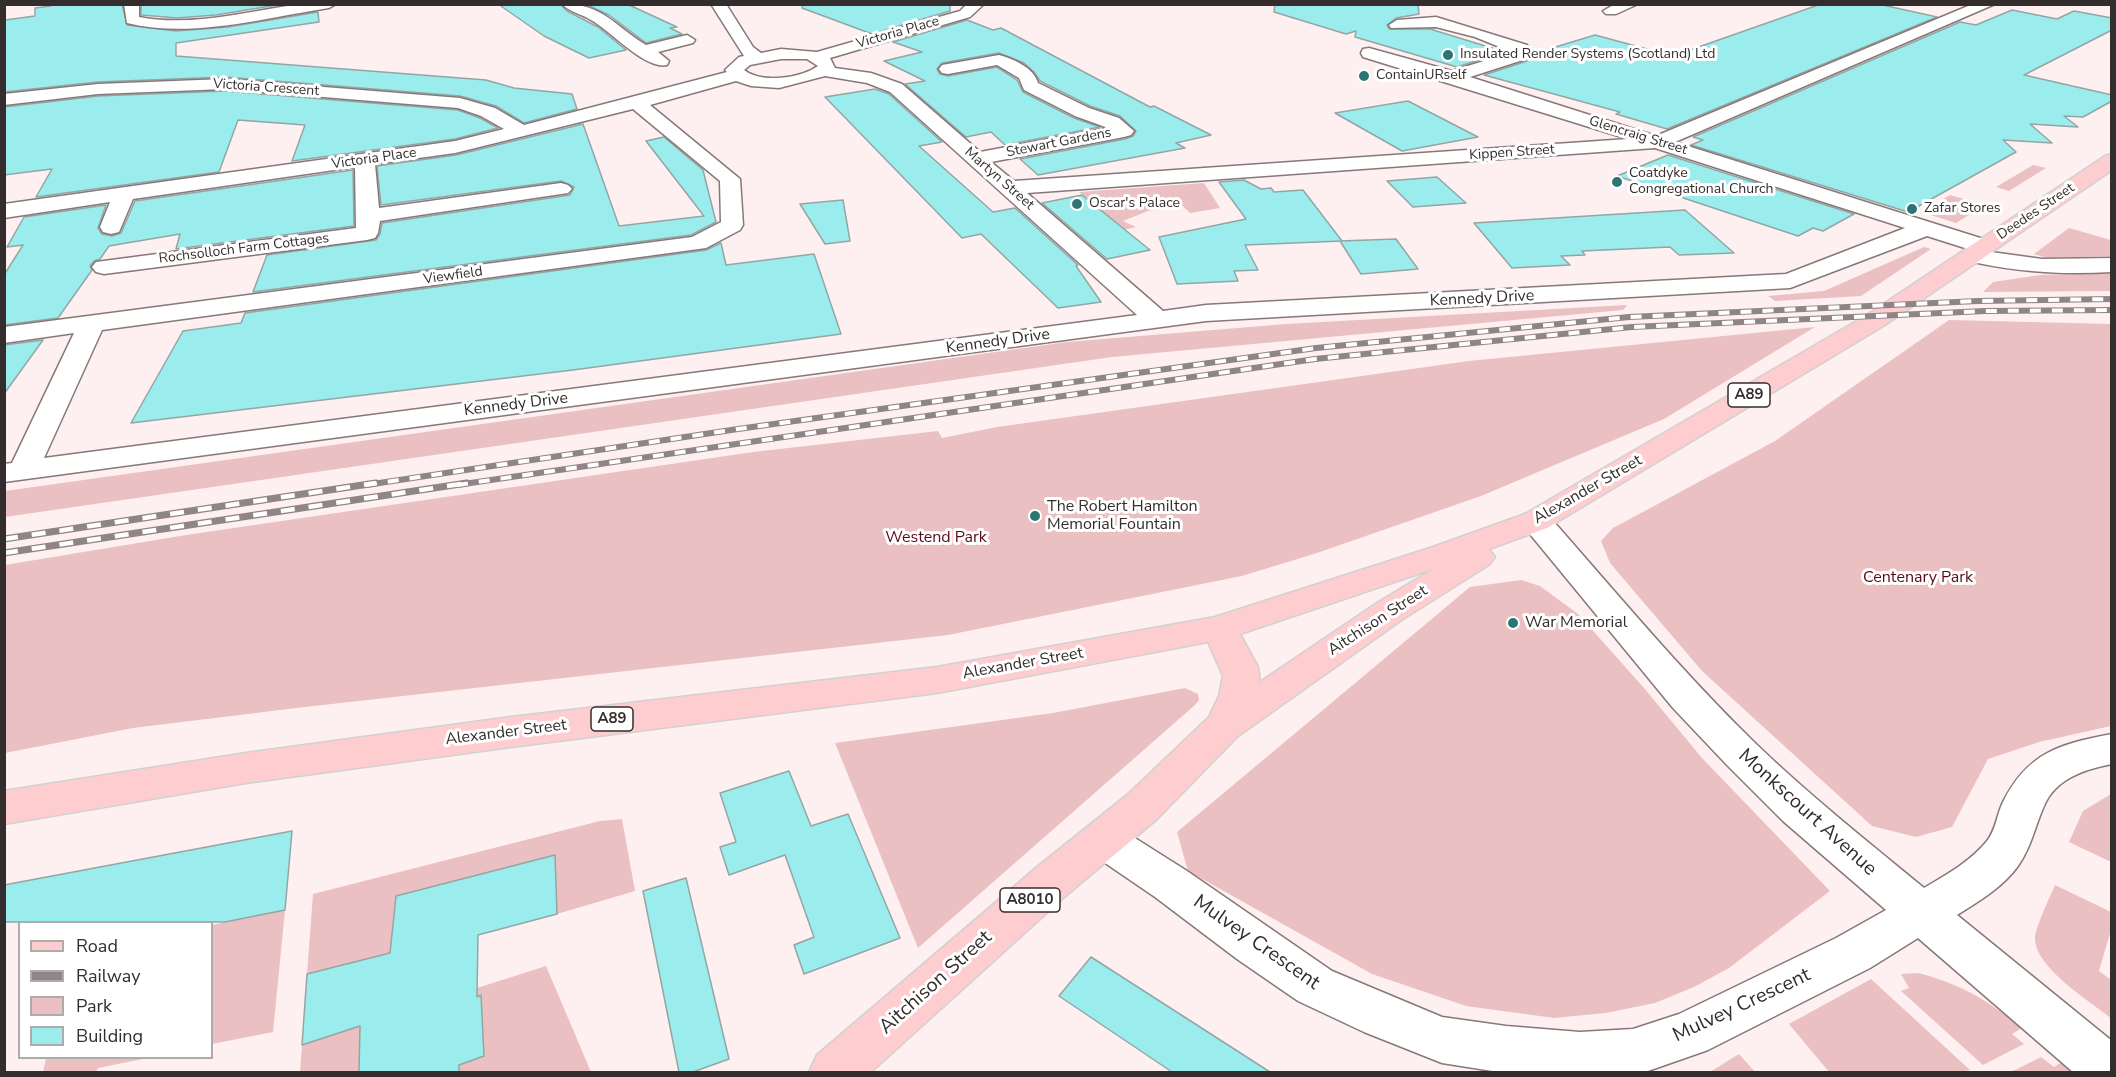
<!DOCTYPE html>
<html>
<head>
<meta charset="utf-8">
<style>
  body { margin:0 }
  #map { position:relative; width:2116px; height:1077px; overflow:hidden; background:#fef0f0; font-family:"Nunito Sans",sans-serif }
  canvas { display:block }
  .frame { position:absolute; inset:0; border:6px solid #342d2d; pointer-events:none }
  .legend { position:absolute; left:18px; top:921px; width:195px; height:138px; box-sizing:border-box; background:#fff; border:2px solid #aeabab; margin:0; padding:8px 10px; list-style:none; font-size:18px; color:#342d2d }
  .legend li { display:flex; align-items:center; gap:12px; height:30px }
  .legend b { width:30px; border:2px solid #aeabab }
</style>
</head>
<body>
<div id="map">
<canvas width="2116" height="1077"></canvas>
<div class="frame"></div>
<ul class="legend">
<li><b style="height:8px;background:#fecdd0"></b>Road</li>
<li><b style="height:8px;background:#908585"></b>Railway</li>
<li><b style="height:16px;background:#ebc0c2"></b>Park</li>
<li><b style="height:16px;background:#9beded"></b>Building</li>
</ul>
</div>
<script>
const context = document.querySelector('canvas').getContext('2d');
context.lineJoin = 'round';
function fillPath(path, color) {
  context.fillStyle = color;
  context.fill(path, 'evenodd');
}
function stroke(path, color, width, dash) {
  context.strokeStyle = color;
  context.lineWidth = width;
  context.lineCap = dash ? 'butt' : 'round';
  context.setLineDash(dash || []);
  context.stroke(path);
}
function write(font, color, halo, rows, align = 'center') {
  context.font = font + ' "Nunito Sans",sans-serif';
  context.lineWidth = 6;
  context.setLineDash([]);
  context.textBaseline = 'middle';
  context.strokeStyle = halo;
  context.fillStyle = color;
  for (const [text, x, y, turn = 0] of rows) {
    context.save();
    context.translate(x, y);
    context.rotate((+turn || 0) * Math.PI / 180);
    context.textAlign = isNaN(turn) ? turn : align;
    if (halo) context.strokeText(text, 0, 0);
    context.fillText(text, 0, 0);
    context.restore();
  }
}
fillPath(new Path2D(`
  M2033,165l13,3 -37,23 -13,-4z
  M1204,183l16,25 -30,5 -7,-7 -35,5 -25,10 13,6 -44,10 -25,-21 34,-7 -22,-17z
  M1950,195l35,10 -29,18 -35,-11z
  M2069,228l42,12v16l-64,2 -13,-4z
  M1924,247l7,2 -70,47 -86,5 -7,-5 56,-5z
  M2111,272v19l-128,1 10,-10 47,-7z
  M1627,305l-4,5 -511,47 -1107,160v-26l1062,-149 219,-18z
  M1949,320l162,4v402l-72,16 -51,17 -36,68 -36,10 -44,-11 -170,-155 -92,-108 -9,-22 12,-13 162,-87z
  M1815,327l-151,92 -183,77 -164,57 -75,23 -294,59 -643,72 -172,21 -128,25v-188l181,-30 567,-83 185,-21 4,7 55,-11 472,-66z
  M1521,580l19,6 38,28 66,74 58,70 128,133 -101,77 -35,19 -39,16 -49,10 -52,5 -88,-12 -94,-32 -184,-103 -11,-39 293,-245z
  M1185,688l13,6 1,6 -4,5 -277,243 -83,-205 218,-30z
  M2111,794v68l-42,-20 14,-31z
  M622,819l13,72 -78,23 -2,-59 -159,41 -11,113 92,-21 69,-22 45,106h-132v-7l25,-9 -3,-61 -121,39 -1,38h-59l2,-27 67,-86 -62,15 6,-80 287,-73z
  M2055,885l56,27v18l-12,41 12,9v38c-20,-16 -77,-51 -76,-80 0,-10 15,-41 20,-53z
  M285,910l-12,122 -61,12v-119z
  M1919,973c46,13 66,26 103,55l-10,6 12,10 -41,21 -82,-74 8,-3 -8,-14z
  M1871,979l99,91 -10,2h-131l-40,-48z
  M1739,1054l16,18h-45z
  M2041,1057l13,10 8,-5 12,10h-63z
  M46,1058h102l-50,10 -2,4h-53z`), '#ebc0c2');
const building = new Path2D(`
  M51,4h71l5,21 49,6 52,-4 90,-15 1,10 -143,21v13l310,24 28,8 58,6 5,15 -53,14 -28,-17 -36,-10 -235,-19 -127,5 -94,10 1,-72 30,-4v-8l16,-2z
  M141,4h142l-67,11 -39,3 -36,-3z
  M498,4h62l7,7 31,16 28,23 -37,8 -45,-22z
  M585,4h42l50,23 -7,1 12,6 -36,9 -37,-28z
  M803,4h147v7l-78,23 -70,-26z
  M1275,4h143l1,10 -23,4 -9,7 2,4h41l75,23 -48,15 -102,-30 1,-6 -10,3 -72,-22z
  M1821,4h57l59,13 -270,112 -51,-15 4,-2 -136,-37 43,-14 2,-6 66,-20 78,21z
  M2012,10l45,9 17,-8 38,7v12l-88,45 88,20v6l-29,16 -19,-1 14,11 -48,-3 22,19 -49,-3 13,12 -108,60 -217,-67 12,-5 -10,-3 267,-115 16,3z
  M967,20l26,10 8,-2 149,79 4,-1 57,29 -35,8 9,5 -147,27 -18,-16 105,-20 8,-3 3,-5 -16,-15 -30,-10 -50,-25 -6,-9 -10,-9 -25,-10 -57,10 -5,6 3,5 8,2 49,-9 20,13 6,12 51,26 26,9 -95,18 -14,-13 -25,5 -61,-53 20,-3 -41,-20 38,-9 -29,-10z
  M875,89l14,5 53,48 -23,4 74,66 22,-4 63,57 -2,1 25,36 -43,6 -77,-74 -19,4 -137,-141z
  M225,91l233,19 22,8 18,10 -43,11 -163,22 13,-36 -67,-5 -19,52 -183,25 16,-28 -48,6v-68l94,-11z
  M1408,101l70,36 -76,14 -67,-38z
  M583,124l36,102 85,-10 -58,-75 18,-4 39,33 13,52 -25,13 -438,57 14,-37 109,-15 4,-6 2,-11 188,-28 4,-8 -13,-6 -180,24 -4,-39 79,-11z
  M1668,155l186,59 -31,17 -10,-3 -15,8 -181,-60z
  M353,170l1,56 -178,23 4,-15 -71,12 -9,13 -6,2 -4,5 2,4 -34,48 -54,7v-50l19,-30 -16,2 17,-30 82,-12 -8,23 4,6 10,2 9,-3 14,-32z
  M1437,177l29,26 -53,4 -26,-26z
  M1244,180l17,9 10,-1 3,4 29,-2 39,51 -97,4 13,25 -24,1 4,10 -61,3 -18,-47 87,-18 -27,-37z
  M1082,195l68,55 -43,9 -65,-56z
  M843,200l7,41 -25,3 -25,-40z
  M1685,210l49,43 -55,2 -9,-8 -88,4 3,4 -24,1 9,9 -58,3 -38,-45z
  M1396,239l22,30 -57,5 -21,-33z
  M721,243l5,22 88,-11 27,80 -268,36 -442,53 52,-92 58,-8 4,-10 461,-63z
  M43,340l-39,54v-49z
  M789,771l22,55 37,-12 52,124 -96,36 -10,-29 20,-8 -29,-82 -56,20 -9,-28 16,-5 -16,-49z
  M292,831l-7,79 -60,12h-221v-37z
  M555,855l2,59 -79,21 -1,62 4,-2 3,61 -25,9v7h-100l1,-46 -58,19 5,-71 83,-21 6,-57z
  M686,878l43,181 -36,13h-14l-36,-181z
  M1091,957l179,115h-98l-113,-76z`);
fillPath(building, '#9beded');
stroke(building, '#94a5a5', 1.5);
const minor = new Path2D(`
  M124,4h15v13c50,10 105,-5 155,-12 14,-2 28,-1 42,-1l-7,4c-65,10 -138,31 -202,15z
  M562,4c42,0 51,21 84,41l41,-10 8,5 -2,3 -35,9 11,9 -2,4c-22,5 -57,-35 -76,-45 -9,-6 -22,-8 -29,-16z
  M711,4h15l27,43 8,6 20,-4 36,3 143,-41 7,-7h17l-14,13 -140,41 5,10 36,5 31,11 78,68 128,-24 -33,-12 -51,-26 -5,-12 -22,-13 -49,9 -6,-1 -3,-4 3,-4 57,-10c15,4 35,13 39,28l51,25 30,10 15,13 -3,4 -7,2 -133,25 23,19 614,-42 -265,-82 -2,-4 2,-4 6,-1 83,23 60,-19 -37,-15 -39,-10 -45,1 -2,-3 8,-5 39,-3 91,28 2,3 -3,11 -56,18 186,59 317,-132h22l-320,138 318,100 4,5 -6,5 51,7 70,-1v14c-51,3 -98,0 -147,-12l-4,-5 7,-6 -41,-13 -137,52 -584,33 -1202,161v-18l8,-1 62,-130 -70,10v-16l688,-90 29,-15 -1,-41 -87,-72 -178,44 -80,11 4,44 182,-25 7,2 4,4 -4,4 -188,28 -2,12 -3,5 -8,2 -263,34 -8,-2 -4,-5 4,-5 260,-34 -1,-61 -222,32 -14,33 -8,2 -8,-2 -3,-5 10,-25 -106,16v-14l451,-63 49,-12 -23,-13 -23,-8 -233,-19 -127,5 -94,11v-11l94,-10 127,-5 235,19 35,10 29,17 203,-53 -2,-2 14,-13 5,-1zM781,59h26l11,7c-17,12 -56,18 -74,4l6,-5zM825,76l42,7 23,9 247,223 -1093,143 58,-128 604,-82 34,-18 3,-5 -3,-46 -90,-74 86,-24 15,5 28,2zM1655,148l250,80 -119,46 -580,31 -43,6 -136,-118z
  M1615,4h23l-22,10h-10l-3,-3z
  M1536,511l11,3c68,77 134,157 208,229 54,52 112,98 169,145 22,-13 47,-27 63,-47 9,-11 10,-27 16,-39 25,-50 57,-58 109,-68v30c-27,5 -57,15 -68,42 -9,20 -13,42 -26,60 -15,21 -39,35 -61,49l155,126v31h-39l-155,-134 -48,30 -162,82 -63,22h-146l-57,-9 -78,-31 -66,-31 -61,-42 -82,-62 -66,-45 -7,-12 7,-12 15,-5 15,5 68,43 145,100 110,46 64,9 74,6 53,-3 46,-15 157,-76 50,-28 -103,-89 -56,-56 -54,-57 -148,-180 -5,-7 5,-7z`);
const major = new Path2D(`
  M2112,154v16l-227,155 -338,203 -58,21 6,8 -5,7 -87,55 -165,117 -81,83 -88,74 -198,179h-62l8,-17 220,-188 90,-72 82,-78 10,-21 4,-20 -15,-34 -271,51 -426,54 -265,36 -242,41v-33l242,-38 265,-36 426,-50 278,-50 215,-69 95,-34 342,-199 238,-159zM1433,569l-56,34 -117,79 -2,-15 -18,-33z`);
stroke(minor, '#877878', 3);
stroke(major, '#d2d1d1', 3);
fillPath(minor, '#fff');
fillPath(major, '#fecdd0');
const railFar1 = new Path2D(`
  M366,485l372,-56 578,-81 313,-31 349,-16 134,-2
  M457,485l858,-126 317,-32 353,-16 127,-1`);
const rail = new Path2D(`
  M4,539l372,-56
  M4,553l463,-70`);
stroke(railFar1, '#908585', 6);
stroke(rail, '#908585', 7);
stroke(railFar1, '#fff', 4, [11]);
stroke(rail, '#fff', 4.5, [14]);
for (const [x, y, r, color] of [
  [1448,55,6,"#2b7575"],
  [1364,76,6,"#2b7575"],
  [1617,182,6,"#2b7575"],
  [1077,204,6,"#2b7575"],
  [1912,209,6,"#2b7575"],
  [1035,516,6,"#2b7575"],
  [1513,623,6,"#2b7575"]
]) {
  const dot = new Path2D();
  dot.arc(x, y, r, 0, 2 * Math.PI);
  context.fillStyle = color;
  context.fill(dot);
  stroke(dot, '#fff', 2);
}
write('14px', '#342d2d', '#fff', [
  ["Victoria Place",898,33,-16],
  ["Victoria Crescent",266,88,4],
  ["Glencraig Street",1638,136,17],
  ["Stewart Gardens",1059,143,-11],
  ["Kippen Street",1512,153,-4],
  ["Victoria Place",374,159,-8],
  ["Martyn Street",999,179,41],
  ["Deedes Street",2036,212,-34],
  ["Rochsolloch Farm Cottages",244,249,-7],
  ["Viewfield",453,276,-8]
]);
write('14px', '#342d2d', '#fff', [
  ["Insulated Render Systems (Scotland) Ltd",1460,55],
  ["ContainURself",1376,76],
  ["Coatdyke",1629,174],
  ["Congregational Church",1629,190],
  ["Oscar's Palace",1089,204],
  ["Zafar Stores",1924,209]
], 'left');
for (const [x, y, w] of [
  [1749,395,42],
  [612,719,42],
  [1030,900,60]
]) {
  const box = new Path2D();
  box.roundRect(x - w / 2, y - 12, w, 24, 4.5);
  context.fillStyle = '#fff';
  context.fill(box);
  stroke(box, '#342d2d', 1.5);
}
write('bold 15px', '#342d2d', null, [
  ["A89",1749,395],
  ["A89",612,719],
  ["A8010",1030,900]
]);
write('16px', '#342d2d', '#fff', [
  ["Kennedy Drive",1482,299,-3],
  ["Kennedy Drive",998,342,-8],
  ["Kennedy Drive",516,405,-7],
  ["Alexander Street",1588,490,-30],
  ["Aitchison Street",1378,621,-33],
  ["Alexander Street",1023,664,-10],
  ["Alexander Street",506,733,-7]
]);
write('16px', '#342d2d', '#fff', [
  ["The Robert Hamilton",1047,507],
  ["Memorial Fountain",1047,525],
  ["War Memorial",1525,623]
], 'left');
write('16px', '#590a1b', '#fff', [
  ["Westend Park",936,538],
  ["Centenary Park",1918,578]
]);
write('20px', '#342d2d', '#fff', [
  ["Monkscourt Avenue",1807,813,42],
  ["Mulvey Crescent",1256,943,35],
  ["Aitchison Street",936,983,-42],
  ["Mulvey Crescent",1742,1006,-25]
]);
</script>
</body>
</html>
